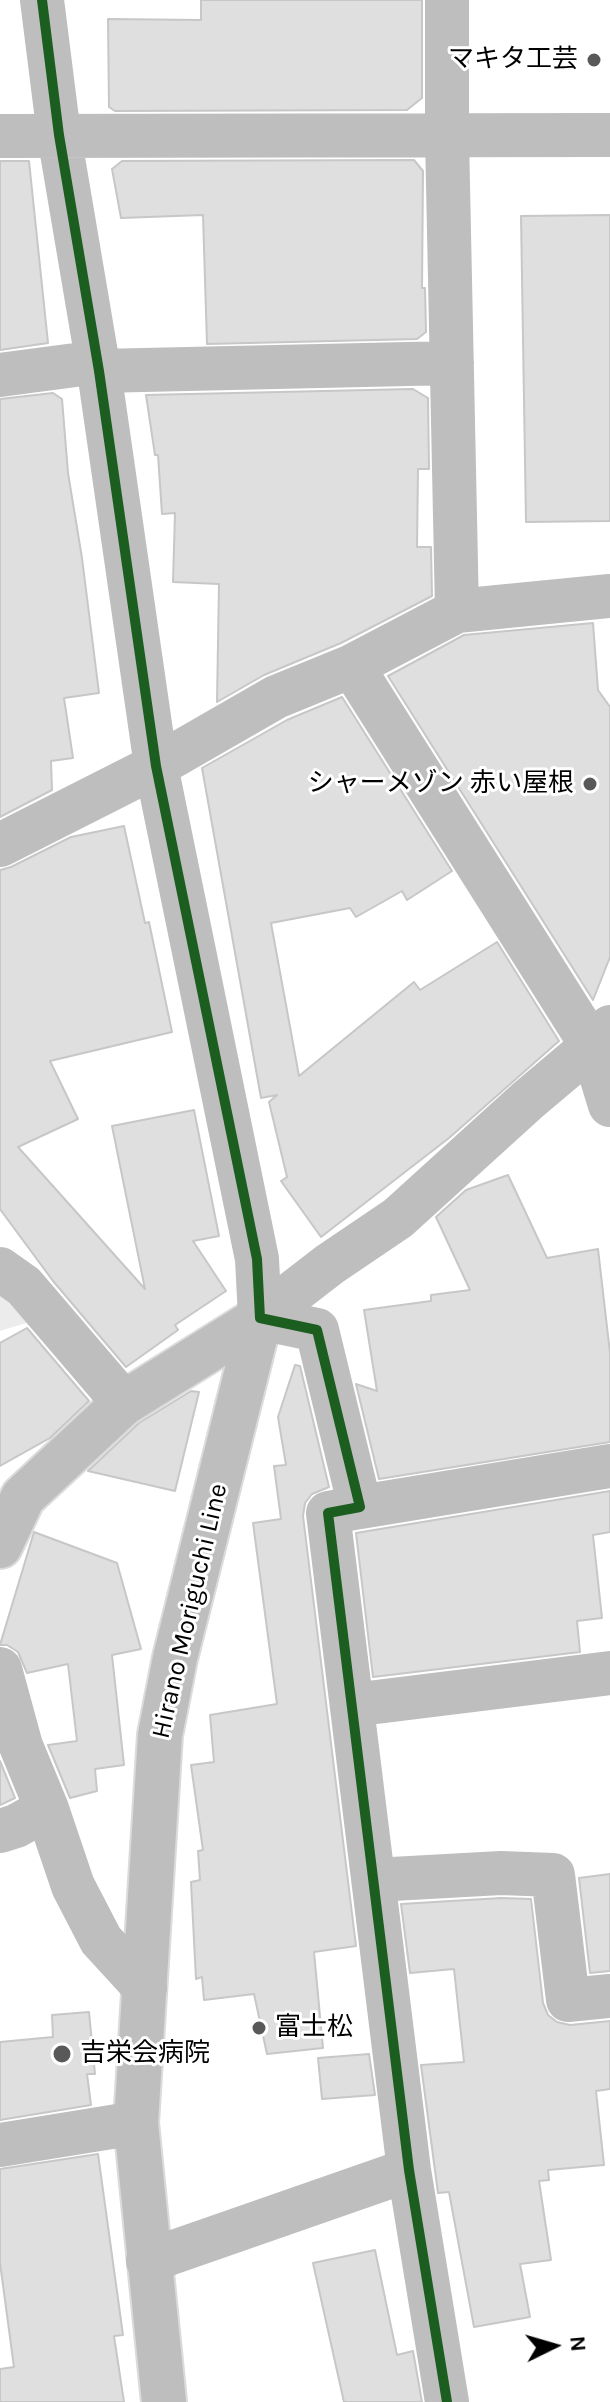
<!DOCTYPE html>
<html>
<head>
<meta charset="utf-8">
<style>
  body { margin:0 }
  #map { position:relative; width:610px; height:2402px; overflow:hidden; background:#fff; font-family:Karla,sans-serif }
  canvas { display:block }
  .north { position:absolute; left:514px; top:2306px; width:80px; height:80px; -webkit-text-stroke:6px #fff; paint-order:stroke; rotate:85deg; font-size:22px; font-weight:700; line-height:32px; text-align:center; color:#000 }
  .north::after { content:''; display:block; margin:auto; width:28px; height:36px; background:#000; clip-path:polygon(50% 0,100% 100%,50% 72%,0 100%) }
</style>
</head>
<body>
<div id="map">
<canvas width="610" height="2402"></canvas>
<div class="north">N</div>
</div>
<script>
const context = document.querySelector('canvas').getContext('2d');
context.lineJoin = 'round';
function fillPath(path, color) {
  context.fillStyle = color;
  context.fill(path, 'evenodd');
}
function stroke(path, color, width, dash) {
  context.strokeStyle = color;
  context.lineWidth = width;
  context.lineCap = dash ? 'butt' : 'round';
  context.setLineDash(dash || []);
  context.stroke(path);
}
function write(font, color, halo, rows, align = 'center') {
  context.font = font + ' Karla,"Noto Sans JP",sans-serif';
  context.lineWidth = 6;
  context.setLineDash([]);
  context.textBaseline = 'middle';
  context.strokeStyle = halo;
  context.fillStyle = color;
  for (const [text, x, y, turn = 0] of rows) {
    context.save();
    context.translate(x, y);
    context.rotate((+turn || 0) * Math.PI / 180);
    context.textAlign = isNaN(turn) ? turn : align;
    if (halo) context.strokeText(text, 0, 0);
    context.fillText(text, 0, 0);
    context.restore();
  }
}
fillPath(new Path2D(`
  M0,1283l33,38 -33,10z`), '#ececec');
const building = new Path2D(`
  M201,0h221v98l-15,12 -292,1 -6,-4 -1,-88 93,1z
  M414,160l9,11 -1,117h3l1,44 -9,7 -210,5 -4,-129 -82,3 -9,-49 10,-8z
  M0,161h29l19,182 -48,7z
  M610,215v306l-84,1 -5,-306z
  M413,389l15,9 1,71h-11l-1,78h14l1,49 -91,47 -77,32 -47,27 2,-118 -46,-2 2,-69 -13,1 -4,-59h-3l-9,-60z
  M53,393l9,6 6,74 14,85 17,135 -35,5 9,60 -22,3 1,29 -52,27v-418z
  M593,623l5,67 12,17v250l-17,43 -205,-324 76,-41z
  M342,697l110,174 -45,29 -5,-9 -46,26 -6,-9 -79,15 28,153 115,-94 6,8 77,-48 62,99 -110,97 -128,99 -40,-56 6,-4 -18,-75 8,-7 -16,3 -59,-330 85,-48z
  M124,826l21,97 4,-1 23,110 -122,29 28,58 -60,28 127,142 -33,-163 82,-16 25,126 -26,5 33,50 -51,34 3,5 -52,37 -73,-86 -53,-72v-339l11,-3 60,-30z
  M508,1175l39,83 51,-9 12,104v89l-231,37 -23,-95 21,7 -13,-81 67,-9v-6l39,-5 -34,-73 30,-27z
  M27,1328l62,73 -39,37 -50,28v-123z
  M295,1365l5,1 29,121 -17,7 -7,9 -2,13 53,430 -42,6 9,96 -56,6 -13,-60 -50,6 -2,-23 -6,2 -5,-97 9,-2 -2,-29 5,-1 -12,-85 23,-3 -4,-47 67,-11 -24,-181 28,-4 -7,-53 12,-1 -8,-48z
  M191,1391l8,1 -24,99 -87,-20 51,-48z
  M610,1491v41l-17,3 9,83 -25,3 3,31 -207,25 -17,-144z
  M34,1532l83,31 24,86 -29,6 12,110 -29,4 2,22 -27,7 -22,-53 29,-4 -9,-77 -41,9 -9,-21 -11,-7h-7z
  M0,1761l15,37 -15,7z
  M610,1874v97l-20,2 -11,-95z
  M501,1898l30,1 12,104 5,12 9,7 13,3 40,-4v68l-14,2 8,74 -56,5 1,10 -10,1 12,79 -31,4 10,53 -56,10 -25,-135 -11,1 -17,-128 43,-3 -10,-93 -44,4 -9,-69z
  M89,2012l6,62h-8l4,31 -91,15v-78l53,-5 -1,-22z
  M369,2054l6,41 -53,4 -4,-41z
  M98,2154l25,181 -9,1 10,66h-124v-33l14,-2 -14,-104v-94z
  M375,2250l22,105 16,-4 9,51h-78l-31,-139z`);
fillPath(building, '#dfdfdf');
stroke(building, '#c7c7c7', 2);
const major = new Path2D(`
  M0,1546l23,-49 101,-94 136,-85
  M164,2402l-28,-279 24,-388 15,-77 85,-340`);
stroke(major, '#dbdbdb', 48);
stroke(new Path2D(`
  M42,0l17,135 40,236 57,395 101,493 3,59
  M447,0v137l10,474
  M0,136l610,-1
  M99,371l353,-8
  M0,375l98,-13
  M352,666l240,380 18,59
  M0,845l156,-79 120,-69 76,-31 105,-55 153,-15
  M0,1269l24,17 100,117
  M260,1318l57,12 43,177 -32,6 81,657 38,232
  M260,1318l70,-54 68,-46 130,-118 64,-54 18,-19
  M360,1507l250,-41
  M0,1669l21,77 26,63 26,77 28,54 44,48
  M352,1705l258,-32
  M0,1831l16,-5 31,-17
  M374,1880l127,-7 52,2 15,125 42,-4
  M0,2145l136,-22
  M148,2261l261,-91`), '#bebebe', 44);
stroke(major, '#bebebe', 44);
stroke(new Path2D(`
  M42,0l17,135 40,236 57,395 101,493 3,59 57,12 43,177 -32,6 81,657 38,232`), '#1b5e20', 10);
for (const [x, y, r, color] of [
  [594,60,8,"#595959"],
  [590,784,8,"#595959"],
  [259,2028,8,"#595959"],
  [62,2054,10,"#595959"]
]) {
  const dot = new Path2D();
  dot.arc(x, y, r, 0, 2 * Math.PI);
  context.fillStyle = color;
  context.fill(dot);
  stroke(dot, '#fff', 3);
}
write('26px', '#000', '#fff', [
  ["マキタ工芸",578,60],
  ["シャーメゾン 赤い屋根",574,784],
  ["富士松",275,2028,"left"],
  ["吉栄会病院",80,2054,"left"]
], 'right');
write('26px', '#000', '#fff', [
  ["Hirano Moriguchi Line",190,1611,-77]
]);
</script>
</body>
</html>
